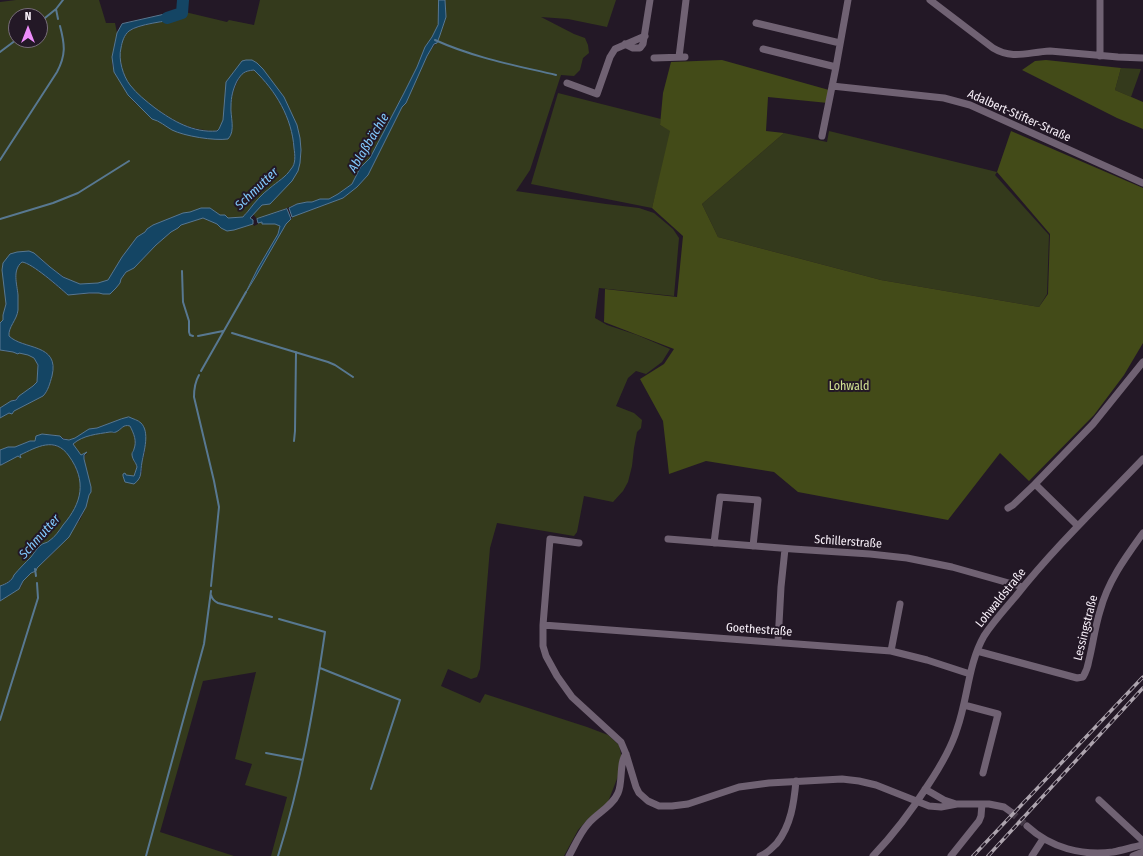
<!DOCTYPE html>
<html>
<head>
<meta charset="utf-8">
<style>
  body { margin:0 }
  #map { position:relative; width:1143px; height:856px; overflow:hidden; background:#231826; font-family:"Fira Sans Condensed",sans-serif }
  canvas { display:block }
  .north { position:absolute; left:8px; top:8px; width:40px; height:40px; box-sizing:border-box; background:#231826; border:1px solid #786e7a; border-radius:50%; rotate:0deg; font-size:11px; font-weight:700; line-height:16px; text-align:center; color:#f8f0f9 }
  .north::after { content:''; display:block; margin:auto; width:14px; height:18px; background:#ed8cfa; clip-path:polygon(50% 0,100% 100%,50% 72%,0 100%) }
</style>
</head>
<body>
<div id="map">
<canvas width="1143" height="856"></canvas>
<div class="north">N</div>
</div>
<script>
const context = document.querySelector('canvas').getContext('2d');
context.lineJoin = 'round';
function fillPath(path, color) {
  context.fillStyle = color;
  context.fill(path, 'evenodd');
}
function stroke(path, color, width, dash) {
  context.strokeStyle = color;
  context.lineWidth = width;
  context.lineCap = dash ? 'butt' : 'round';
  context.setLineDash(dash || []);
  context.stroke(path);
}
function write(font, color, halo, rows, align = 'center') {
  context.font = font + ' "Fira Sans Condensed",sans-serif';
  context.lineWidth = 4;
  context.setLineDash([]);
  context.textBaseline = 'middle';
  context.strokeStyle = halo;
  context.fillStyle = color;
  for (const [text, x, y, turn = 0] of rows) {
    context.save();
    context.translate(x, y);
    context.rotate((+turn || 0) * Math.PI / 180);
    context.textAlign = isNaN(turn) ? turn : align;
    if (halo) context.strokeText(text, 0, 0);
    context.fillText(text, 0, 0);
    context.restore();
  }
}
fillPath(new Path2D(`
  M16,0h83l7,23h9l2,10 -5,24v7l2,8 14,23 7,8 21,17 23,13 23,5 19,2 11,-17c-3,-16 -1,-30 7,-44 1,-2 1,-4 3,-5 3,-3 9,-3 12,-4 22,21 38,48 40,78 1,7 2,15 -3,21 -5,8 -13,13 -21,19 -7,6 -15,14 -21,22 -2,3 -4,4 -6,7l-15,1 -3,-3h-5l-10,-7h-9l-11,5h-7l-30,12 -6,4 -2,3 -8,5 -15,20 -14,23 -9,3 -19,1 -5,-2 -11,-5 -14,-10 -12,-11 -35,7c-2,14 4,27 3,41 -1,6 -3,11 -3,16l-3,3v-321zM16,16h24v24h-24z
  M260,0h179l-1,25 -6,12 -7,10 -8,20 -13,26 -34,65 -10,10 -8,16 -14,10 -9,5h-9l-8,3h-5l-10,2 -27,11 -13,4 -4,-5 9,-9 8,-1 8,-9 22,-32 1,-13 -4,-25 -13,-28 -27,-34 -11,-3 -4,1 -16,21 -2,28 -1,10 -4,9c-4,3 -9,2 -14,1 -22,-3 -32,-10 -50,-22 -9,-7 -18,-13 -25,-22 -6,-9 -11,-25 -10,-35 1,-6 3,-13 6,-17 6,-8 30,-11 40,-13 7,-1 12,-2 18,-5l1,-4 42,10 2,-2 25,5z
  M445,0h171l-9,27 -39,-8 -27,-2 33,17 11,4 3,7 1,8 -6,5 -3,12 -6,6 -13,-1 -31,95 -14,21 90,13 33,4 15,5 19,16 6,9 -5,58 -75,-8 -4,30 12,7 30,10 33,14 -8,13 -16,12 -10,-3 -8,7 -12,28 18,7 8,7 -1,8 -4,4 -3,16 -2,18 -4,16 -5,9 -10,11 -29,-6 -7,36 -3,4 -77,-13 -7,25 -10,121 -3,8 -6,2 -23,-10 -7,17 39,17 5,-9 102,33 21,8 11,10 2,9 -1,17 -12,31 -20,17 -10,11 -14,26h-293l16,-59 -42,-12 7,-21 -17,-5 21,-87 -53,9 -43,151 74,24h-234v-255l21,-14 2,-6 8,-8 5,-2 1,-3 18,-17 25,-31 6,-13 5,-20 -7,-28 1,-4 2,-1 -6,1 -8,-11c10,-9 24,-10 37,-12 5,0 2,1 6,0 6,-3 7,-8 14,-6 4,8 7,15 4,23 -1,4 -2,2 -2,6 1,6 4,7 5,12l-3,9h-11l2,6 14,-2 3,-9v-8l3,-12 -2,-25 -3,-4 -4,-2 -15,-1 -24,9 -7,1 -15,9 -6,2 -14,-5 -13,-1 -6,2 -1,5h-5l-15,6h-7l-8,3v-32l9,-5 34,-17c5,-5 7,-13 9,-20 8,-33 -28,-26 -43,-40 -1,-9 8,-16 9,-26 0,-5 0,-10 0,-15 -1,-11 -6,-25 4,-33 10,1 36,25 46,33l31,-2 4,1 17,-11 1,-4 5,-7 8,-4 22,-23 15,-13 7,-4 3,-3 22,-7 14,6 4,4 23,-1 9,-3 1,2 4,-2v-1l4,-1v2h13l5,1 -2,9 -20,34 -10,21 38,-65 5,-5h1v-2l51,-19 14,-11 11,-12 34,-68 4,-4c5,-11 22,-55 31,-60l9,-26z
  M1121,68l20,1 -10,28 -16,-7z
  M558,93l103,26 -1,6 11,6 -6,27 -13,50 -121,-24z
  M829,131l168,41 -2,3 54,60 -2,59 -8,13 -158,-27 -163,-43 -16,-33 82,-71 43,9z
  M0,350c9,3 26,1 33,7 3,3 5,8 5,11 0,4 0,9 -1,13 -2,6 -30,24 -37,27z
  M41,445c16,-1 25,3 32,17 4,8 8,18 8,26 0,18 -18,41 -30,52 -4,4 -9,4 -13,8 -10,11 -24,34 -38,38v-121l4,-1 7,-5z`), '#343a1c');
fillPath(new Path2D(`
  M722,60l107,30 -1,13 -60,-6 -2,34 18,2 -82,71 16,33 163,43 158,27 9,-13 2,-60 -53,-62 14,-41 132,57v155l-19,32 -30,40 -65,66 -29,-28 -52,67 -150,-28 -24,-20 -68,-11 -37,13 -6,-53 -23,-42 24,-15 10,-15 -70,-27 1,-33 72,8 6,-61 -31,-28 18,-77 -10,-6 3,-32 8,-31z
  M1046,60l75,8 -6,22 28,12v27l-26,-11 -95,-48 13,-9z`), '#434b18');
const water = new Path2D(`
  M439,0h6l1,17 -6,18 -3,8 -3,1 -7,12 -21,47 -4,4 -34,68 -11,12 -14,11 -51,19 -3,-9 8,-4 10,-2h5l8,-3h9l9,-5 14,-10 8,-16 10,-10 34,-65 13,-26 8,-20 7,-10 6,-12z
  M174,12h11l-1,4 -5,3c-12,2 -41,5 -50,12 -5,4 -7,11 -8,17 -3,11 2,28 9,37 7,9 16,16 25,23 18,13 38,25 62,23l2,-2 4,-9 3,-38 16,-21 4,-1h6l5,3 6,6 21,28 13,28 3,13 1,12 -1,13 -2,8 -6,10 -22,23 -8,1 -12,13 3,2v4l-19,6 -7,1 -6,-3 -4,-4 -14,-6 -22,7 -3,3 -7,4 -15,13 -22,23 -8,4 -5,7 -1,4 -4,5 -6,6h-7l-4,-1h-10l-21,2c-9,-8 -36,-32 -46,-33 -10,8 -5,22 -4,33 0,5 0,10 0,15 -1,10 -10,17 -9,26 14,14 51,7 43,40 -2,7 -4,15 -9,20l-29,15 -2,3 -3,-1 -9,5v-10l11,-7 5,-1 3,-4 14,-10 4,-4 1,-17 -4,-7 -6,-3 -9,-2 -1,1 -5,-2 -13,-2v-27l3,-3v-5l3,-11 -4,-34 1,-7 7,-9 7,-2 12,-1 5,2 16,14 13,10 12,5 5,2 18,-1 10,-3 14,-23 15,-20 8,-5 2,-3 6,-4 30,-12 7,-1 11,-4h9l10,7h5l3,3 15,-1c2,-3 4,-4 6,-7 6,-8 13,-16 21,-22 7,-6 16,-11 21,-19 5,-5 4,-14 3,-21 -2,-30 -18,-57 -40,-78 -10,1 -12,3 -17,11 -4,8 -6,16 -6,25 -1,10 5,25 -3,33 -14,2 -44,-3 -56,-9 -7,-4 -12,-9 -20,-11l-24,-24 -14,-23 -2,-15 5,-24 5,-9z
  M287,209l4,10 -5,5 -30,52 -11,18 13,-26 20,-34 2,-8 -5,-2h-13v-2l-4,1 -1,-4z
  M129,417c4,2 9,3 12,6 9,9 3,28 1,39 -2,10 1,15 -8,22l-9,-2 -2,-6v-2l2,-1 1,2 8,1 3,-9c-1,-5 -4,-6 -5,-12 0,-4 1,-2 2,-6 3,-8 0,-15 -4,-23 -7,-2 -8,3 -14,6 -4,1 -1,0 -6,0 -12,2 -27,3 -37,12l8,11 6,-3 -3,3v4l7,28v5l-2,3 -3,12 -17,30 -32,31 -1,3 -5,2 -8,8 -4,8 -19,12v-15c6,-2 12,-5 14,-11 5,-6 11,-12 17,-18 3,-4 6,-9 10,-12 2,-2 6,-2 8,-4 6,-4 10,-10 14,-16 19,-22 24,-44 6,-69 -14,-20 -32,-9 -49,-1l1,3 -3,-2 -17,9h-1v-15l8,-3h7l15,-6h5l1,-5 6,-2 18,2 3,3 6,1 6,-2 14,-9 8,-1 24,-9z`);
fillPath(water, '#144564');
stroke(water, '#587891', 1);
stroke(new Path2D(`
  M56,9l2,10
  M40,22l16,-13 7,-9
  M435,40c40,18 79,25 121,35
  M0,52l16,-12
  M0,160l57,-88c9,-17 8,-27 3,-46
  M0,219l53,-16 25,-10 51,-32
  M182,271l1,31 6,19v11l1,3 3,1
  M232,333l96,29 7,3 18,12
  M198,336l25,-5
  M201,371l45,-79
  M199,375c-4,7 -5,14 -5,22l20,84 5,26 -8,79
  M294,441l1,-10 1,-79
  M35,569l1,7
  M211,595c1,4 3,6 7,8l54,14
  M320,668l80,32 -29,89
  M0,720l38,-122 -1,-15
  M266,753l37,7
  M146,856l58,-212 7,-53
  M278,856c23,-73 36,-148 47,-224l-46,-13`), '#587891', 2);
stroke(new Path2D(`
  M167,18l15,-5 1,-13`), '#144564', 12);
stroke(new Path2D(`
  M1011,812l16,14`), '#433846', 7, [7, 3.5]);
stroke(new Path2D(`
  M930,0l63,48c20,12 35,4 57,3l68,6 25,1
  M756,23l84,20
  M625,44l8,4h7l3,-4 7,-44
  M763,49l73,18
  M1100,56v-56
  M679,57l7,-57
  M654,58l31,-1
  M567,83l30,11 13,-37 5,-8 30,-13
  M832,86l112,12 26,7 173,78
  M822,136l14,-69 12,-67
  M1008,508l5,-3 22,-21
  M1078,526l-43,-42 58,-60 50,-62
  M668,539l125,10 77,5 37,4 45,9 71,20
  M579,543l-29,-4 -7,86v21l3,10 11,20 15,21 49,45 5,12 10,33 3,6 9,8 11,5h13l16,-2 51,-17 30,-4 73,-4 17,2 17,4 53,21 12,1 16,-3h32l15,3 7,5
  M714,543l6,-46 38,3 -5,46
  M543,625l348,26 36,9 43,14
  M778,642l3,-55 4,-38
  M891,651l9,-47
  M977,651l100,27 6,-1c3,-5 5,-11 6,-17 4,-16 6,-33 11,-49 8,-30 25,-53 43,-78
  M964,705l34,9 -15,59
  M925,789l19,11 12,4
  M1099,800l44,41
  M1027,826c24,22 55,30 86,26 10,-2 20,-5 30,-7
  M569,856c6,-11 11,-23 19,-32 9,-11 24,-17 30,-31 5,-11 1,-31 8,-39
  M760,856c7,-2 12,-8 17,-13 14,-18 17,-40 19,-62
  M873,856c21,-22 39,-46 55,-71 12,-18 23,-36 29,-56 11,-31 11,-65 27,-93 9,-14 21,-27 32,-40 39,-49 84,-92 127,-137
  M951,856l28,-35 2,-5 1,-12
  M1032,856l11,-17
  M1133,856l10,-4`), '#706273', 7);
const rail = new Path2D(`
  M973,856l170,-179
  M988,856l155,-168`);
stroke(rail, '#ada4ae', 3.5);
stroke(rail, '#231826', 2, [6]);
write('12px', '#f8f0f9', '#231826', [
  ["Adalbert-Stifter-Straße",1019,116,24],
  ["Schillerstraße",848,542,4],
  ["Lohwaldstraße",1001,598,-51],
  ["Lessingstraße",1086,628,-76],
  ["Goethestraße",759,630,4]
]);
write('12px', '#d1e192', '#231826', [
  ["Lohwald",849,387]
]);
write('italic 13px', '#82cafe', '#231826', [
  ["Ablaßbächle",369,143,-59],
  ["Schmutter",257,189,-44],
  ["Schmutter",40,537,-48]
]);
</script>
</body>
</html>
